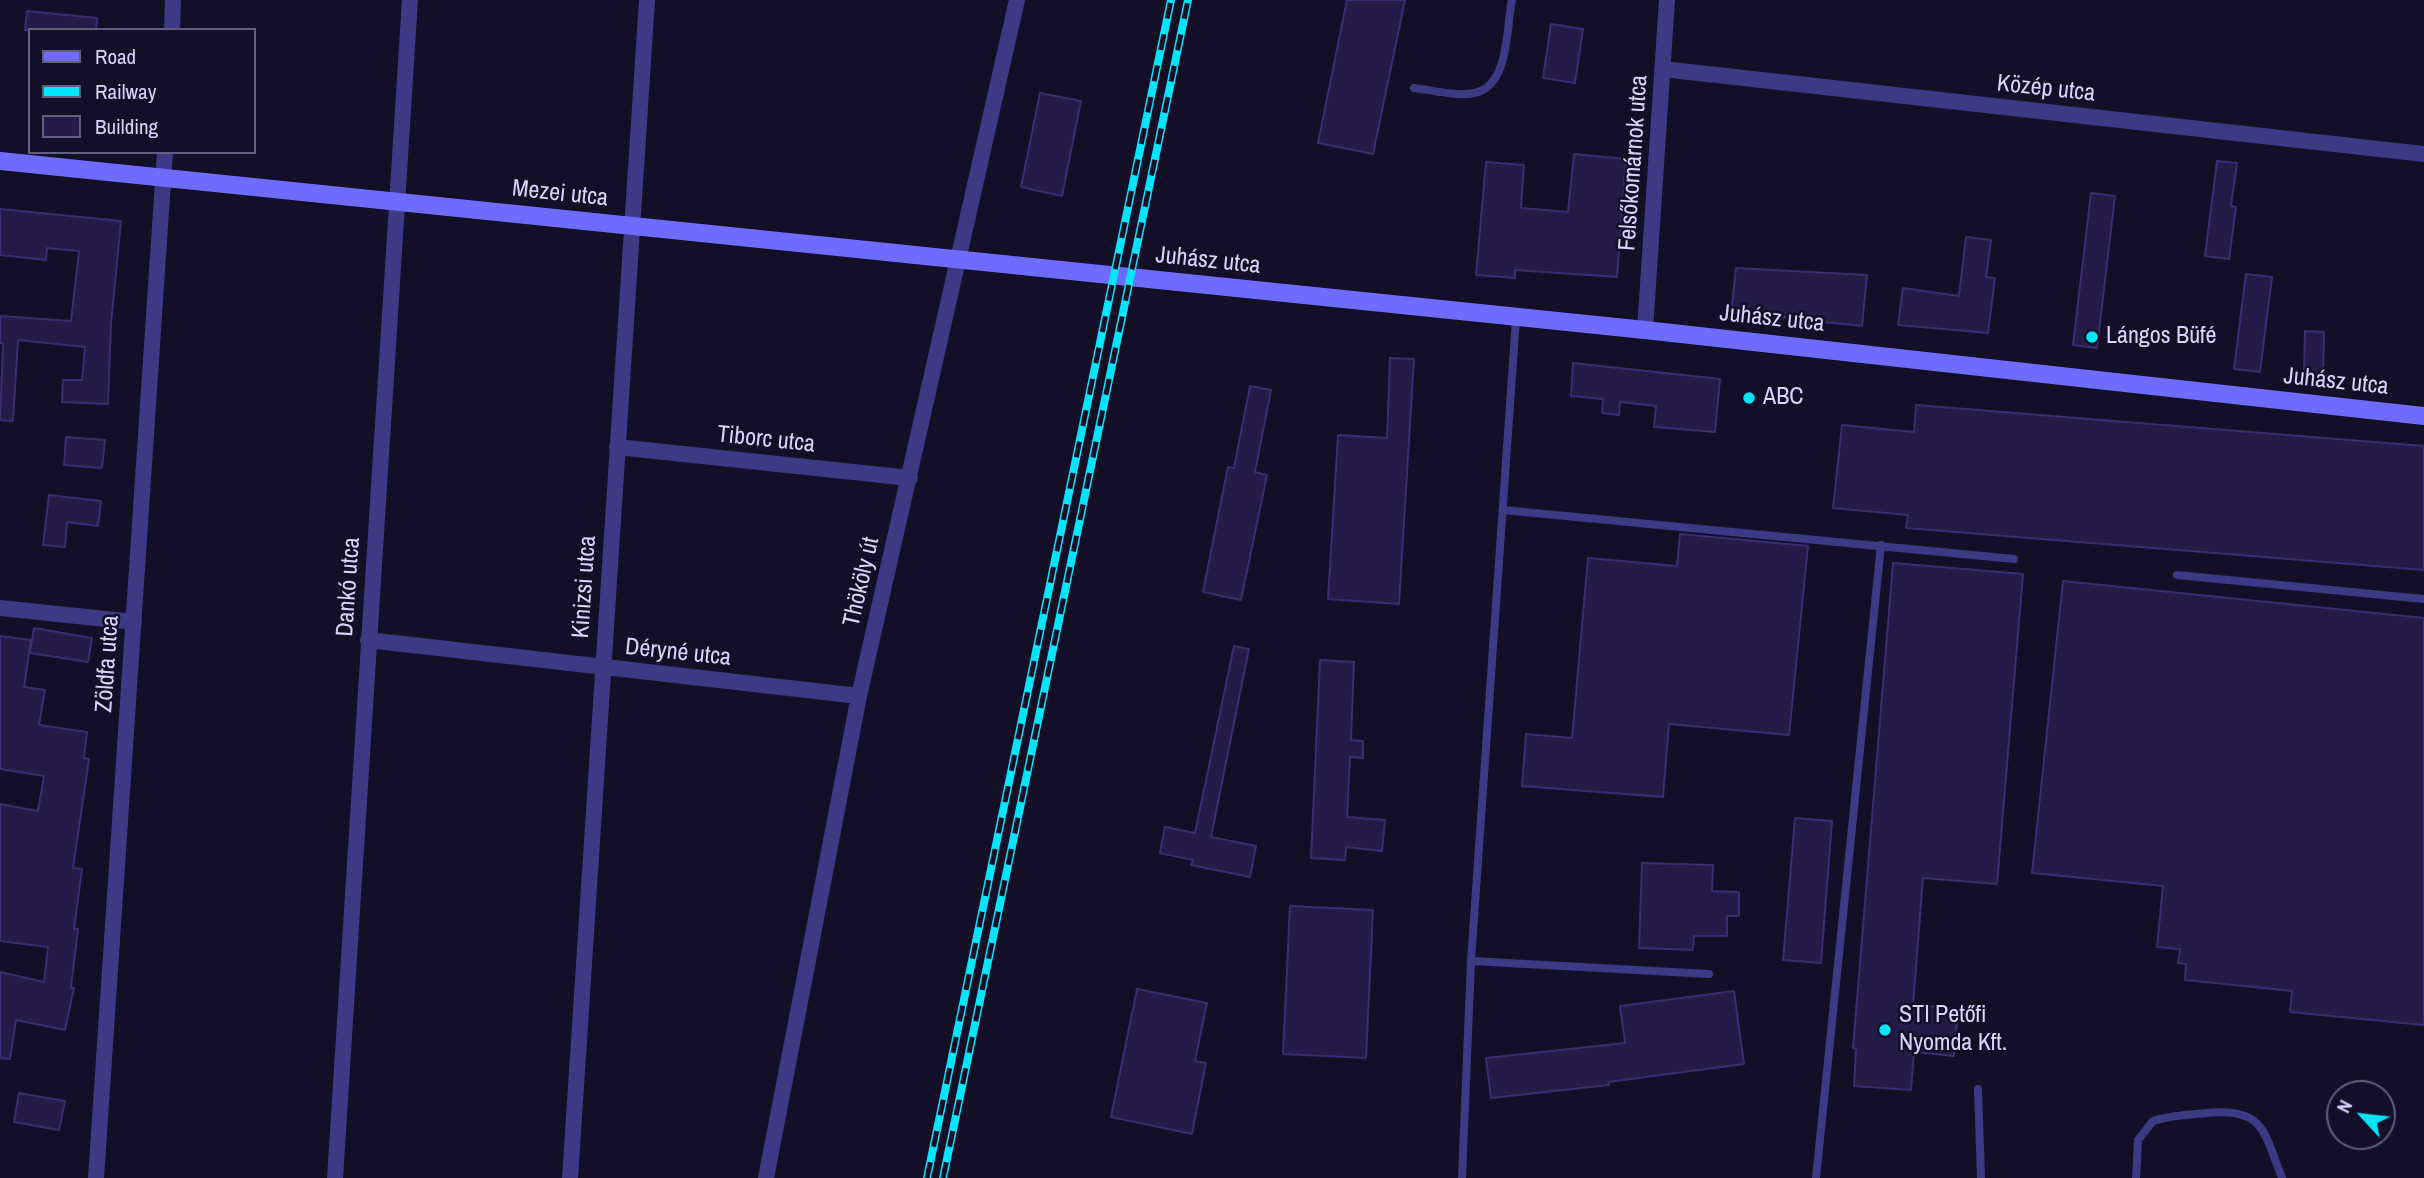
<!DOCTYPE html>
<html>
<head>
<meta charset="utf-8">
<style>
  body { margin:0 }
  #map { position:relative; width:2424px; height:1178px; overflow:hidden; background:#130f26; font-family:"Archivo Narrow",sans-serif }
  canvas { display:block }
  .legend { position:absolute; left:28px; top:28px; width:228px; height:126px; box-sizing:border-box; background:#130f26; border:2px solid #625e7d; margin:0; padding:9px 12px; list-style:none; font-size:21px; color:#d9d4ff }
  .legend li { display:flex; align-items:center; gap:14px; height:35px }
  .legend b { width:35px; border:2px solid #625e7d }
  .north { position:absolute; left:2326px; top:1080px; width:70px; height:70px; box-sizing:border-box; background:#130f26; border:2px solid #625e7d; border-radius:50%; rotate:297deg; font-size:19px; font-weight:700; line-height:28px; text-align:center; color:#d9d4ff }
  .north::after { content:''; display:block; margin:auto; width:24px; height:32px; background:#00e5ff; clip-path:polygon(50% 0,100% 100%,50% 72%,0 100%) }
</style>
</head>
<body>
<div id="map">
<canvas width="2424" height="1178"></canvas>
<ul class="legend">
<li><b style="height:9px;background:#6f6bff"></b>Road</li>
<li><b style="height:9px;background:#00e5ff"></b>Railway</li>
<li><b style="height:19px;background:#241b47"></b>Building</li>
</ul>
<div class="north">N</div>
</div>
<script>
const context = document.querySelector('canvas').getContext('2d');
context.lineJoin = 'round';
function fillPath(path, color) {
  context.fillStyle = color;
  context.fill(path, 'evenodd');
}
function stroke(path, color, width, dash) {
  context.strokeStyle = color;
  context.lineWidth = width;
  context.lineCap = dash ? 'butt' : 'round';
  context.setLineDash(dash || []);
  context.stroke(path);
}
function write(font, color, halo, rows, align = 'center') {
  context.font = font + ' "Archivo Narrow",sans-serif';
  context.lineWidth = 5;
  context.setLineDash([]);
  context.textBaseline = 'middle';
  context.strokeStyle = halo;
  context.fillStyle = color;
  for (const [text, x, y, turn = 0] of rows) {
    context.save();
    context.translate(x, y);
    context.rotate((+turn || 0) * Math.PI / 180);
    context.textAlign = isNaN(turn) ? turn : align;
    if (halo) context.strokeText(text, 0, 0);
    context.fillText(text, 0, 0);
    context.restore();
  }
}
const building = new Path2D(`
  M1347,0h58l-32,154 -55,-11z
  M27,11l70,7 -1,12h-71z
  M1551,24l32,5 -8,54 -32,-5z
  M1040,93l41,8 -19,95 -41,-9z
  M1574,154l52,5 -9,118 -102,-7v8l-39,-3 10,-113 38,3 -3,43 47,4z
  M2217,161l20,2 -6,43 5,1 -7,52 -24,-3z
  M2091,193l24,3 -18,152 -24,-3z
  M0,209l121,12 -10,103 -3,80 -46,-2 1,-22h19l3,-33 -67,-7 -5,81 -13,-1 3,-76 -3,-1v-27l71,5 8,-70 -32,-3 -1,12 -46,-5z
  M1966,237l25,3 -5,37 9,1 -7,55 -90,-8 5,-37 56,8z
  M1736,268l131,7 -5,51 -49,-5v-2l-82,-5z
  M2246,274l26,3 -12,95 -26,-3z
  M2305,331l19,1 -1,44 -19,-1z
  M1390,358l24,1 -15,245 -71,-5 10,-164 49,3z
  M1573,363l147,16 -5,53 -61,-5 2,-21 -36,-4 -1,13 -17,-2 1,-14 -32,-3z
  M1250,386l21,4 -16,82 12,3 -26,125 -38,-8 25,-125 6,1z
  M1916,405l508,41v124l-518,-42 2,-13 -75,-7 9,-83 72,7z
  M66,437l39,3 -3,28 -38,-3z
  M49,495l52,6 -3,25 -31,-4 -2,25 -22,-2z
  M1680,534l128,12 -19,189 -120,-11 -6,73 -141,-11 4,-52 46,4 16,-180 89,8z
  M1893,563l130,11 -26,310 -74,-6 -10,127 45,4 -4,47 -40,-4 -3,38 -57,-4 2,-37 -3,-1z
  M2063,581l361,37v407l-134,-13 2,-21 -107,-11 1,-16 -8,-1 2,-14 -23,-2 6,-61 -131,-13z
  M34,628l58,10 -4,24 -58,-9z
  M0,636l31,4 -7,47 21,3 -6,35 48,7 -3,26 5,1 -16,109 9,1 -8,60h4l-7,59h3l-9,42 -49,-10 -6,39 -10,-1v-86l44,10 4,-35 -48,-6v-137l38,7 6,-35 -44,-7z
  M1234,646l15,3 -38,188 45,9 -6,31 -59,-12 2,-5 -33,-7 5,-26 30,6z
  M1320,660l34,2 -3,78 12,1v17l-13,-1 -3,60 38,3 -3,31 -36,-4 -1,13 -34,-2z
  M1795,818l37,3 -11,142 -38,-3z
  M1642,863l71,2 -1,26 27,1v24h-12v20h-33l-1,14 -54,-2z
  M1290,906l83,4 -7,148 -83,-4z
  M1137,989l70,14 -12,58 11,2 -14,71 -81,-17z
  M1734,991l10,73 -136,18 1,3 -118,13 -5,-40 139,-15 -5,-37z
  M19,1093l46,8 -6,29 -45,-8z`);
fillPath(building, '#241b47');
stroke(building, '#3b2d73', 2);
stroke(new Path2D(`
  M1414,88c19,2 42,9 61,5 35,-8 31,-66 37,-93
  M1503,510l511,49
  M2177,575l247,24
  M1471,961l238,13
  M1978,1089l3,89
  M1462,1178l9,-217 45,-642
  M1816,1178l65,-633
  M2136,1178l2,-38 15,-19c17,-6 35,-6 54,-8 57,-6 57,19 75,65`), '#3d3a85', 8);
stroke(new Path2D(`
  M172,30l1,-30
  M1663,69l761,85
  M1645,330l22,-330
  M617,447l293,31
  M0,608l134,14
  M368,640l491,56
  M96,1178l69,-1026
  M335,1178l75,-1178
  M570,1178l77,-1178
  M766,1178l93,-482 158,-696`), '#3d3a85', 16);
stroke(new Path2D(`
  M0,161l1645,169 779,86`), '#6f6bff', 18);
const rail = new Path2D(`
  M927,1178l244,-1178
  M943,1178l245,-1178`);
stroke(rail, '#00e5ff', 8);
stroke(rail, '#130f26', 5, [16]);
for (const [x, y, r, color] of [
  [2092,337,7,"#00e5ff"],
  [1749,398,7,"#00e5ff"],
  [1885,1030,7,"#00e5ff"]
]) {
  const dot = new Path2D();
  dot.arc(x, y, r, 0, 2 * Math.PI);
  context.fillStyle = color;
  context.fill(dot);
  stroke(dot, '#130f26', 2.5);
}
write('24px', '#d9d4ff', '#130f26', [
  ["Közép utca",2046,89,6],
  ["Felsőkomárnok utca",1634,163,-86],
  ["Mezei utca",560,194,6],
  ["Juhász utca",1208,261,6],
  ["Juhász utca",1772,319,6],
  ["Juhász utca",2336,382,6],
  ["Tiborc utca",766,440,6],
  ["Thököly út",862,582,-77],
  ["Dankó utca",349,587,-86],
  ["Kinizsi utca",585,587,-86],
  ["Déryné utca",678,653,6],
  ["Zöldfa utca",108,664,-86]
]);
write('24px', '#d9d4ff', '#130f26', [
  ["Lángos Büfé",2106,337],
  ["ABC",1763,398],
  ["STI Petőfi",1899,1016],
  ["Nyomda Kft.",1899,1044]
], 'left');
</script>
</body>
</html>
